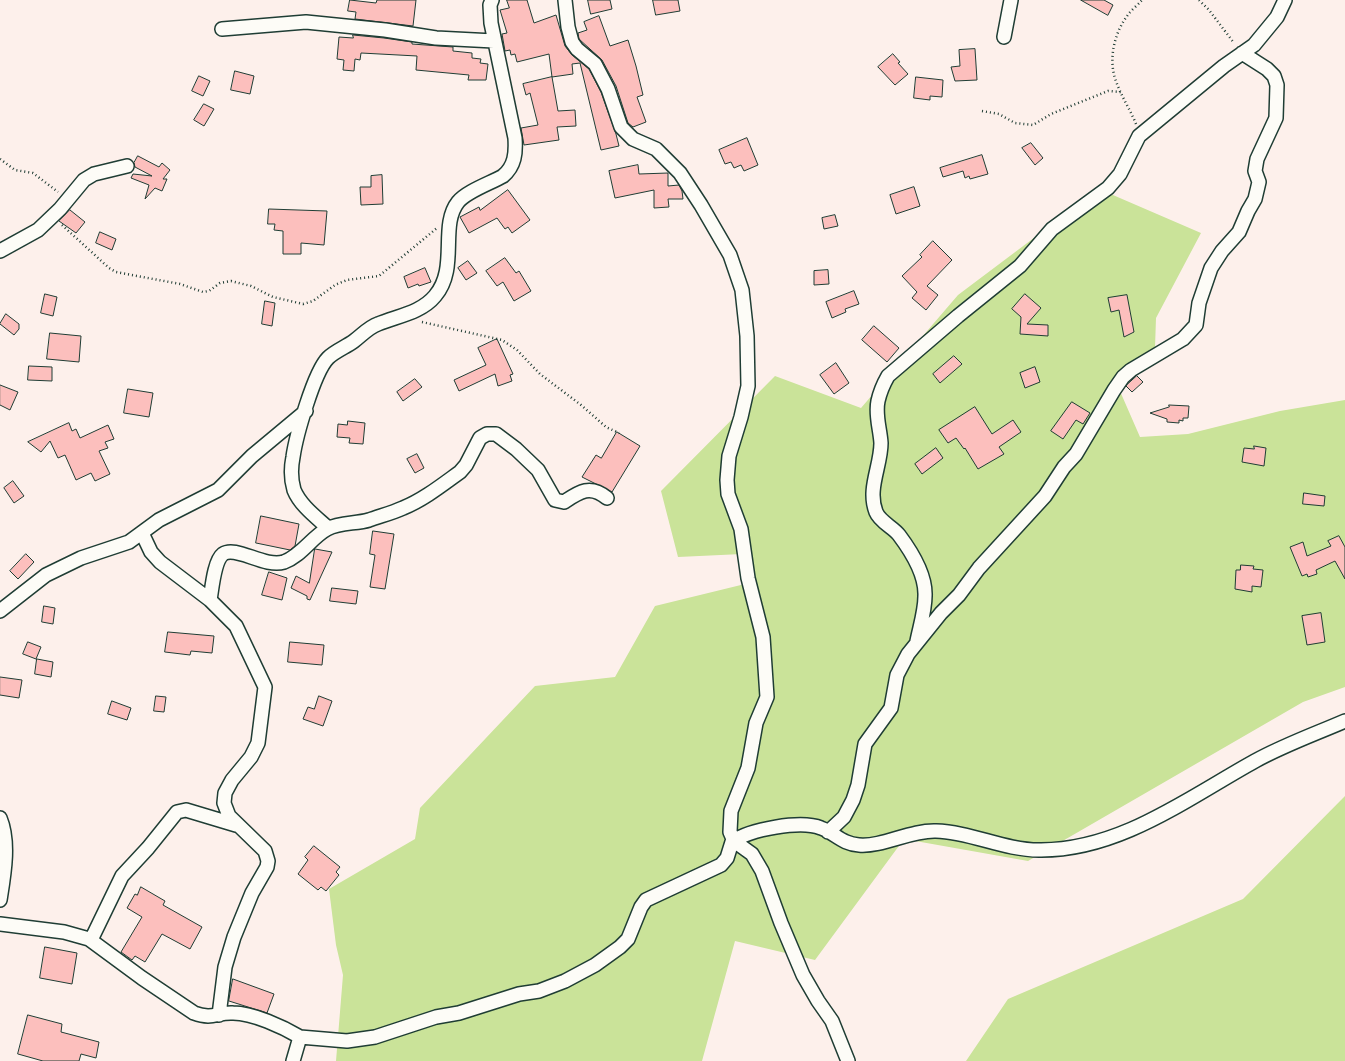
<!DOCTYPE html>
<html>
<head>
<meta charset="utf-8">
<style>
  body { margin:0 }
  canvas { display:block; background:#fdf0eb }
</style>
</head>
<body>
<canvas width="1345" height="1061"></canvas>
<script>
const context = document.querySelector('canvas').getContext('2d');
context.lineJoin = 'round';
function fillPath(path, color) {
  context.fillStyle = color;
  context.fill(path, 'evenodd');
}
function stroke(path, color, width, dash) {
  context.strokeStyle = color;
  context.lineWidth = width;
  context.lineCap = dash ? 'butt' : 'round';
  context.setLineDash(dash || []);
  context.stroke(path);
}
fillPath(new Path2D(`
  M1099,189l102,44 -45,85 -1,30 -39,34 24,55 48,-3 92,-23 65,-11v287l-42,15 -275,159 -124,-22 -89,121 -80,-19 -33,120h-366l7,-86 -7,-30 -7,-56 86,-50 5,-31 115,-122 80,-9 40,-71 90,-22 -3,-30 -64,3 -17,-66 114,-115 86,32 97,-113z
  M1345,796v265h-379l42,-62 235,-100z`), '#cae399');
const building = new Path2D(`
  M350,0l26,3 1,-3h39l-3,26 -58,-7 1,-7 -8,-1z
  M507,0h20l7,23 22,-8 9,31 7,9 17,14 12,23 15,42 3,12 -18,4 -21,-87 -8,1 1,10 -21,3 -3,-23 -32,8 -2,-8 -4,1 -1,-5 -5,1 -3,-17 5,-1 -7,-23 9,-2z
  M588,0h22l2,9 -21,5z
  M653,0h25l2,11 -24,4z
  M1081,0h23l9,5 -5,10z
  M599,16l11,30 18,-6 8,26 7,29 -6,2 9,25 -13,5 -5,-4 -12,-37 -14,-26 -23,-21 -1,-6 9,-3 -3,-8z
  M353,35l31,3 28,4v2l41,3v4l19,2v5l9,1 -1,4 8,1 -2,16h-18l1,-5 -53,-5 1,-14 -56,-3 -1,7 -5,-1 -1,12 -11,-1 1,-10 -7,-1 2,-22 14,1z
  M975,49l2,31 -22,1 -4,-14 9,-1 -1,-16z
  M893,54l7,8 -2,1 10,11 -13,11 -17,-18z
  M235,71l19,5 -4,18 -19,-4z
  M199,76l11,5 -7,15 -11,-5z
  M552,77l6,34 17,-1 1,16 -19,1 2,13 -35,5 -3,-17 17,-3 -8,-32 -4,2 -3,-11z
  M916,77l27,3 -1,17 -12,-1v4l-16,-2z
  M204,104l10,5 -10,17 -10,-6z
  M747,138l11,27 -14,6 -3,-6 -7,3 -3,-6 -6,2 -6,-14z
  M1031,143l12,15 -8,7 -13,-17z
  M982,155l6,19 -18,5 -1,-3 -4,2 -2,-7 -20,6 -3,-9z
  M138,156l21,11 3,-4 8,7 -7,9h4l-5,12 -7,-3 -10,11 4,-14 -18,-7 2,-4 19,2 -17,-9 -1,-4z
  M638,165l1,9 29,-1v13l11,-1 3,6 1,8h-15l1,8 -15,1v-18l-39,8 -6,-27z
  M382,175l1,29 -22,1 -1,-18h11v-11z
  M914,187l6,19 -24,8 -6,-19z
  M508,190l22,30 -18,13 -4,-6 -3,2 -8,-11 -28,15 -9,-16 19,-10 1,3z
  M269,209l58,2 -3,34 -23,-2v11h-18v-23l-9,-1 1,-6h-7z
  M70,210l15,12 -9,11 -17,-12z
  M835,215l3,11 -14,3 -2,-11z
  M100,232l16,7 -4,11 -16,-7z
  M933,241l19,19 -25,26 11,9 -12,15 -14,-12 5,-6 -15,-16 20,-19 -2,-2z
  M505,258l11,15 3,-2 12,20 -17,10 -11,-19 -6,4 -11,-15z
  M468,261l9,12 -11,7 -8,-12z
  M425,268l6,14 -12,4 -1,-2 -10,4 -4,-11z
  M828,270l1,14 -15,1v-14z
  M854,291l5,13 -14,5 1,3 -14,6 -6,-16z
  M45,294l12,3 -4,19 -12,-3z
  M1025,294l16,14 -14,16 21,1v11l-28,-2 1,-17 -9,-8z
  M1127,295l7,37 -10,5 -5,-27 -8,2 -3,-14z
  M265,301l10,2 -3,23 -10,-2z
  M6,314l13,10v5l-5,6 -14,-11z
  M874,326l25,22 -12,14 -25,-22z
  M50,333l31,3 -2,26 -32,-3z
  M497,339l16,35 -3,1 2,6 -14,5 -3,-12 -36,17 -5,-11 32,-15 -8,-17z
  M954,356l8,8 -22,19 -7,-9z
  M836,363l13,20 -15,11 -14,-19z
  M29,366l23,1v14l-24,-1z
  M1035,367l5,15 -15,6 -5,-15z
  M1137,376l6,6 -11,10 -6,-6z
  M415,379l7,8 -19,14 -6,-9z
  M0,385l18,7 -8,18 -10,-5z
  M128,389l25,4 -4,24 -25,-4z
  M1072,402l18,11 -7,11 -7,-4 -13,19 -12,-8z
  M1169,405l20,1 -1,12h-5v3l-4,-1v3l-12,-1v-3l-17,-6 19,-6z
  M975,407l17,27 21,-14 8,12 -22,15 5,7 -26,15 -13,-21 -1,1 -8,-11 -8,5 -9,-13z
  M348,421l17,2 -2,21 -14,-1 1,-5 -13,-1 1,-13 9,1z
  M69,423l3,8 4,-2 4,9 28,-13 6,14 -9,3 3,6 -9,3 11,23 -15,7 -4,-8 -15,7 -11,-25 -7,3 -8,-17 -9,11 -13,-10z
  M617,432l23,14 -28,46 -30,-15 14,-22 5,3z
  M1254,446l12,2 -2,18 -22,-4 2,-14 10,1z
  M936,448l7,10 -21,16 -7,-10z
  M417,454l7,14 -9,5 -8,-14z
  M13,481l11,15 -10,7 -10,-15z
  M1304,493l21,3 -1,10 -21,-2z
  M261,516l38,8 -4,22 -5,4 -34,-7z
  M373,531l21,3 -9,55 -15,-2 5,-32 -5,-1z
  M1339,536l6,11v32l-10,-18 -19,9 1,4 -9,3 -1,-3 -5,2 -12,-29 13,-5 4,14 24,-10 -3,-5z
  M315,549l17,3 -22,48 -3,-1v-3l-16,-8 5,-12 13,7z
  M26,554l8,8 -16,17 -8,-8z
  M1241,565l13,1 -1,3 10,1 -2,17 -9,-1v6l-17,-3 1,-19h4z
  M269,572l18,6 -5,22 -20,-5z
  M332,588l26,3 -2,13 -26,-3z
  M44,606l11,2 -2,16 -11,-2z
  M1321,613l4,29 -18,3 -5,-29z
  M168,632l46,4 -2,17 -21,-2 -1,4 -25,-3z
  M28,642l13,5 -5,12 -13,-5z
  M290,642l34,3 -2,20 -34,-3z
  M37,659l16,3 -2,15 -16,-3z
  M0,677l22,3 -3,18 -19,-3z
  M156,696l10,1 -2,15 -10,-1z
  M319,696l13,5 -9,25 -20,-7 5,-12 6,2z
  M112,701l19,7 -4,12 -19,-6z
  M314,846l26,21 -4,5 3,3 -13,16 -5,-4 -3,3 -20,-16 10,-14 -3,-3z
  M141,887l24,14 -2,4 39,22 -12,22 -28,-15 -17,28 -10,-6 -3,4 -11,-8 21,-35 -15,-9 8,-14 2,1z
  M45,947l32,6 -5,31 -32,-6z
  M233,979l41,15 -7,19 -38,-12z
  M28,1015l34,9 -1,8 38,10 -3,16 -15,-4 -2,7h-36l-25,-7z`);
fillPath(building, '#fcbfbd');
stroke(building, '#1f3d34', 1);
const minor = new Path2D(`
  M565,0l3,27 4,15 5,7 18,15 13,25 13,38 12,12 23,10 24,24 21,32 29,50 12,35 5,46 1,50 -7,31 -12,39 -2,24 1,14 13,35 7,49 15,59 4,60 -11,26 -8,45 -17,43 -1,21 4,9 18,13 10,17 19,52 22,52 15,26 14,20 16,40
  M222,29l84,-7 79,8 51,8 58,3
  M1004,37l7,-37
  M0,251l38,-21 22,-21 24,-29 10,-6 33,-8
  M328,528c-12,-11 -28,-23 -34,-38 -3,-10 -3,-23 -1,-33 3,-21 21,-85 35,-99 7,-7 18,-11 26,-17 8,-6 15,-14 24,-17 19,-8 43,-11 57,-28 24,-28 4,-70 23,-94 9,-11 33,-19 45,-26 12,-10 13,-23 12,-38l-24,-115 -1,-18 2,-5
  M142,533l9,19 9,10 50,38 26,26 29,61 -7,56 -7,14 -19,23 -7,13 -1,10 5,13 36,35 3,10 -1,6 -15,26 -18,44 -9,30 -6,48
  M210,600c2,-11 4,-39 13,-46 13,-9 41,14 61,8 17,-6 28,-25 43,-33 13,-7 29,-5 42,-9 11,-4 23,-7 34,-12 20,-8 39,-23 57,-36l6,-7 14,-27 7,-4h9l20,15 22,21 17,30 9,2c15,-10 26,-18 43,-4
  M0,611l46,-36 35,-17 48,-16 30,-22 59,-30 34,-34 54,-45
  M917,641c3,-15 8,-30 8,-45 1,-21 -14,-45 -26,-61 -6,-8 -19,-13 -23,-23 -9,-23 5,-46 5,-69 -1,-15 -6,-28 -3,-42 2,-9 6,-18 10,-25l70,-60 62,-50 32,-37 56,-41 12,-14 19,-38 85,-70 30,-21 23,-28 8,-17
  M0,818c10,24 4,57 0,82
  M828,832l16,-15 9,-17 5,-15 7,-41 26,-36 6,-33 11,-21 33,-41 18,-18 20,-27 66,-72 19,-29 12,-13 38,-64 9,-13 8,-7 52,-31 13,-14 3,-22 12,-35 11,-17 17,-19 9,-21 7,-12 4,-17 -4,-11 2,-12 19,-41 1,-33 -3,-9 -7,-7 -25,-16
  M0,924l64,8 25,7 53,39 52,35c19,7 23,-1 39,0 20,0 50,14 67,24
  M91,940l31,-64 26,-28 29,-36 9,-2 50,15
  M293,1061l7,-24 47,4 28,-4 61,-20 23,-4 60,-19 20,-3 26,-10 30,-16 25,-18 8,-8 13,-32 5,-7 75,-35 6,-7 5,-16c18,-13 69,-22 89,-14 14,5 21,16 38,17 24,2 51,-15 77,-14 35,1 68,19 103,19 80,1 149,-52 216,-89 29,-16 60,-27 90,-40`);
stroke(minor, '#1f3d34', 16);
stroke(new Path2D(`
  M1199,0l10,10 25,33
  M982,111l17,3 16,9 18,2 18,-11 57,-23 13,1
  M1136,124c-6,-15 -15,-28 -20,-43 -8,-21 -2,-47 11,-65 4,-6 11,-11 15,-16
  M0,159l15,11 18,3 25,19
  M62,225l47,43 7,4 64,12 23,8 6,-1 11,-8 11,-2 20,5 22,11 30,7 10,-3 22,-16 12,-5 32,-4 58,-48
  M422,322l80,18 15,10 23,24 41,31 25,22 13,6`), '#1f3d34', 2.5, [1, 3]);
stroke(minor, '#fdfcf7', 13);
</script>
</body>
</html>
